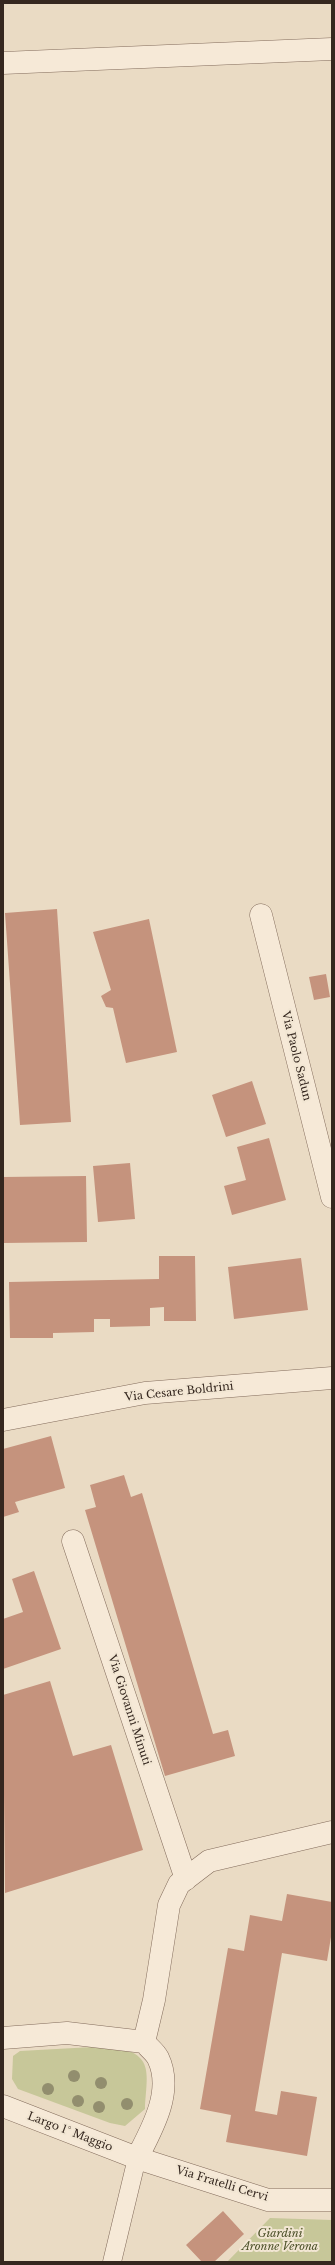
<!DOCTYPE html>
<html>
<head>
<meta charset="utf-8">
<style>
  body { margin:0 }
  #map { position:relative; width:335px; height:2265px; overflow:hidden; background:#eadbc4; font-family:"Libre Baskerville",serif }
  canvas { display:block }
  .frame { position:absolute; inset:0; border:4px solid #35271f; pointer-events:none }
</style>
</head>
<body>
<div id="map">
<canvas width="335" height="2265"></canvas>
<div class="frame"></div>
</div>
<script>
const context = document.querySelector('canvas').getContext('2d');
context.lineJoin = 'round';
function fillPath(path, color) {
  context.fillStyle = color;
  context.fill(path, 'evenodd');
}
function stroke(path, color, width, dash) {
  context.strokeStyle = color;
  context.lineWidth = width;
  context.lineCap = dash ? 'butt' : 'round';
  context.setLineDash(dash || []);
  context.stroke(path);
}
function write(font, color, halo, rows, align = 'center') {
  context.font = font + ' "Libre Baskerville",serif';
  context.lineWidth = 4;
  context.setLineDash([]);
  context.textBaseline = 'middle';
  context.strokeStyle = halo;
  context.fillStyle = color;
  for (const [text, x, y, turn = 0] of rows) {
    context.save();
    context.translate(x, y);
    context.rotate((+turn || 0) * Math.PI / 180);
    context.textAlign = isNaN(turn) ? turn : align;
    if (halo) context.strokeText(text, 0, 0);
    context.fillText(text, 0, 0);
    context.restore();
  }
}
fillPath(new Path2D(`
  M111,2046c44,8 36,26 34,63l-20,17 -15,-3 -92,-34 -6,-10 1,-23 7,-5z
  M270,2218l62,2v42h-105z`), '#c7c799');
fillPath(new Path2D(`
  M57,909l14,213 -51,3 -15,-212z
  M149,919l28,133 -51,11 -13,-55 -7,-1 -5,-11 10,-6 -18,-58z
  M326,974l4,23 -16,3 -5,-23z
  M252,1081l14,43 -40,13 -14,-42z
  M269,1138l17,62 -54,15 -8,-29 22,-6 -9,-33z
  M130,1163l5,56 -37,3 -5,-56z
  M86,1176l1,66 -84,1v-66z
  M159,1256h36l1,65h-32v-14l-14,1v18l-40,1v-8h-16v13l-41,1v5h-43l-1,-56 150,-3z
  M301,1258l7,52 -74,9 -6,-52z
  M51,1436l14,52 -50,14 4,10 -16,5v-68z
  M124,1475l7,22 11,-4 71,241 15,-4 7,26 -70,20 -80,-266 11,-3 -6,-22z
  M34,1571l27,78 -58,20v-50l20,-7 -11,-33z
  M50,1681l23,75 38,-11 32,105 -138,43 -2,-198z
  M287,1894l45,8v29l-5,30 -45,-8 -27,158 22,4 4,-24 36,6 -10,59 -81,-14 5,-27 -31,-6 28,-161 16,3 6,-36 32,6z
  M223,2211l21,23 -30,28h-12l-16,-17z`), '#c5937d');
const lane = new Path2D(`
  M112,2262l25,-104`);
const street = new Path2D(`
  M3,63l329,-14
  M261,915l71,282
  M3,1420l142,-27 187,-15
  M73,1541l113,338
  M3,2038l64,-5 77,9c4,5 11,10 14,16 16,33 -6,71 -21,100
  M144,2042l10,-42 15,-95 10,-21 30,-23 123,-29
  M3,2106l134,52 131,42h64`);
stroke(lane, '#836c5c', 19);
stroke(street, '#836c5c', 23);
stroke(lane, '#f6e9d7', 18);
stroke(street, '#f6e9d7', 22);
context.fillStyle = '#928e6e';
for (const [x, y] of [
  [74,2076],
  [101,2083],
  [48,2089],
  [78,2101],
  [127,2104],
  [99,2107]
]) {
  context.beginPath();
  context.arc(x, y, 6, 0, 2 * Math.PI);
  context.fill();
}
write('11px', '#35271f', '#f2e6d3', [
  ["Via Paolo Sadun",296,1056,76],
  ["Via Cesare Boldrini",179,1392,-6],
  ["Via Giovanni Minuti",129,1710,72],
  ["Largo 1° Maggio",70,2132,21],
  ["Via Fratelli Cervi",222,2184,17]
]);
write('italic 11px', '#4a4f27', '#f2e6d3', [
  ["Giardini",280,2234],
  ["Aronne Verona",280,2247]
]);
</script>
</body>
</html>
